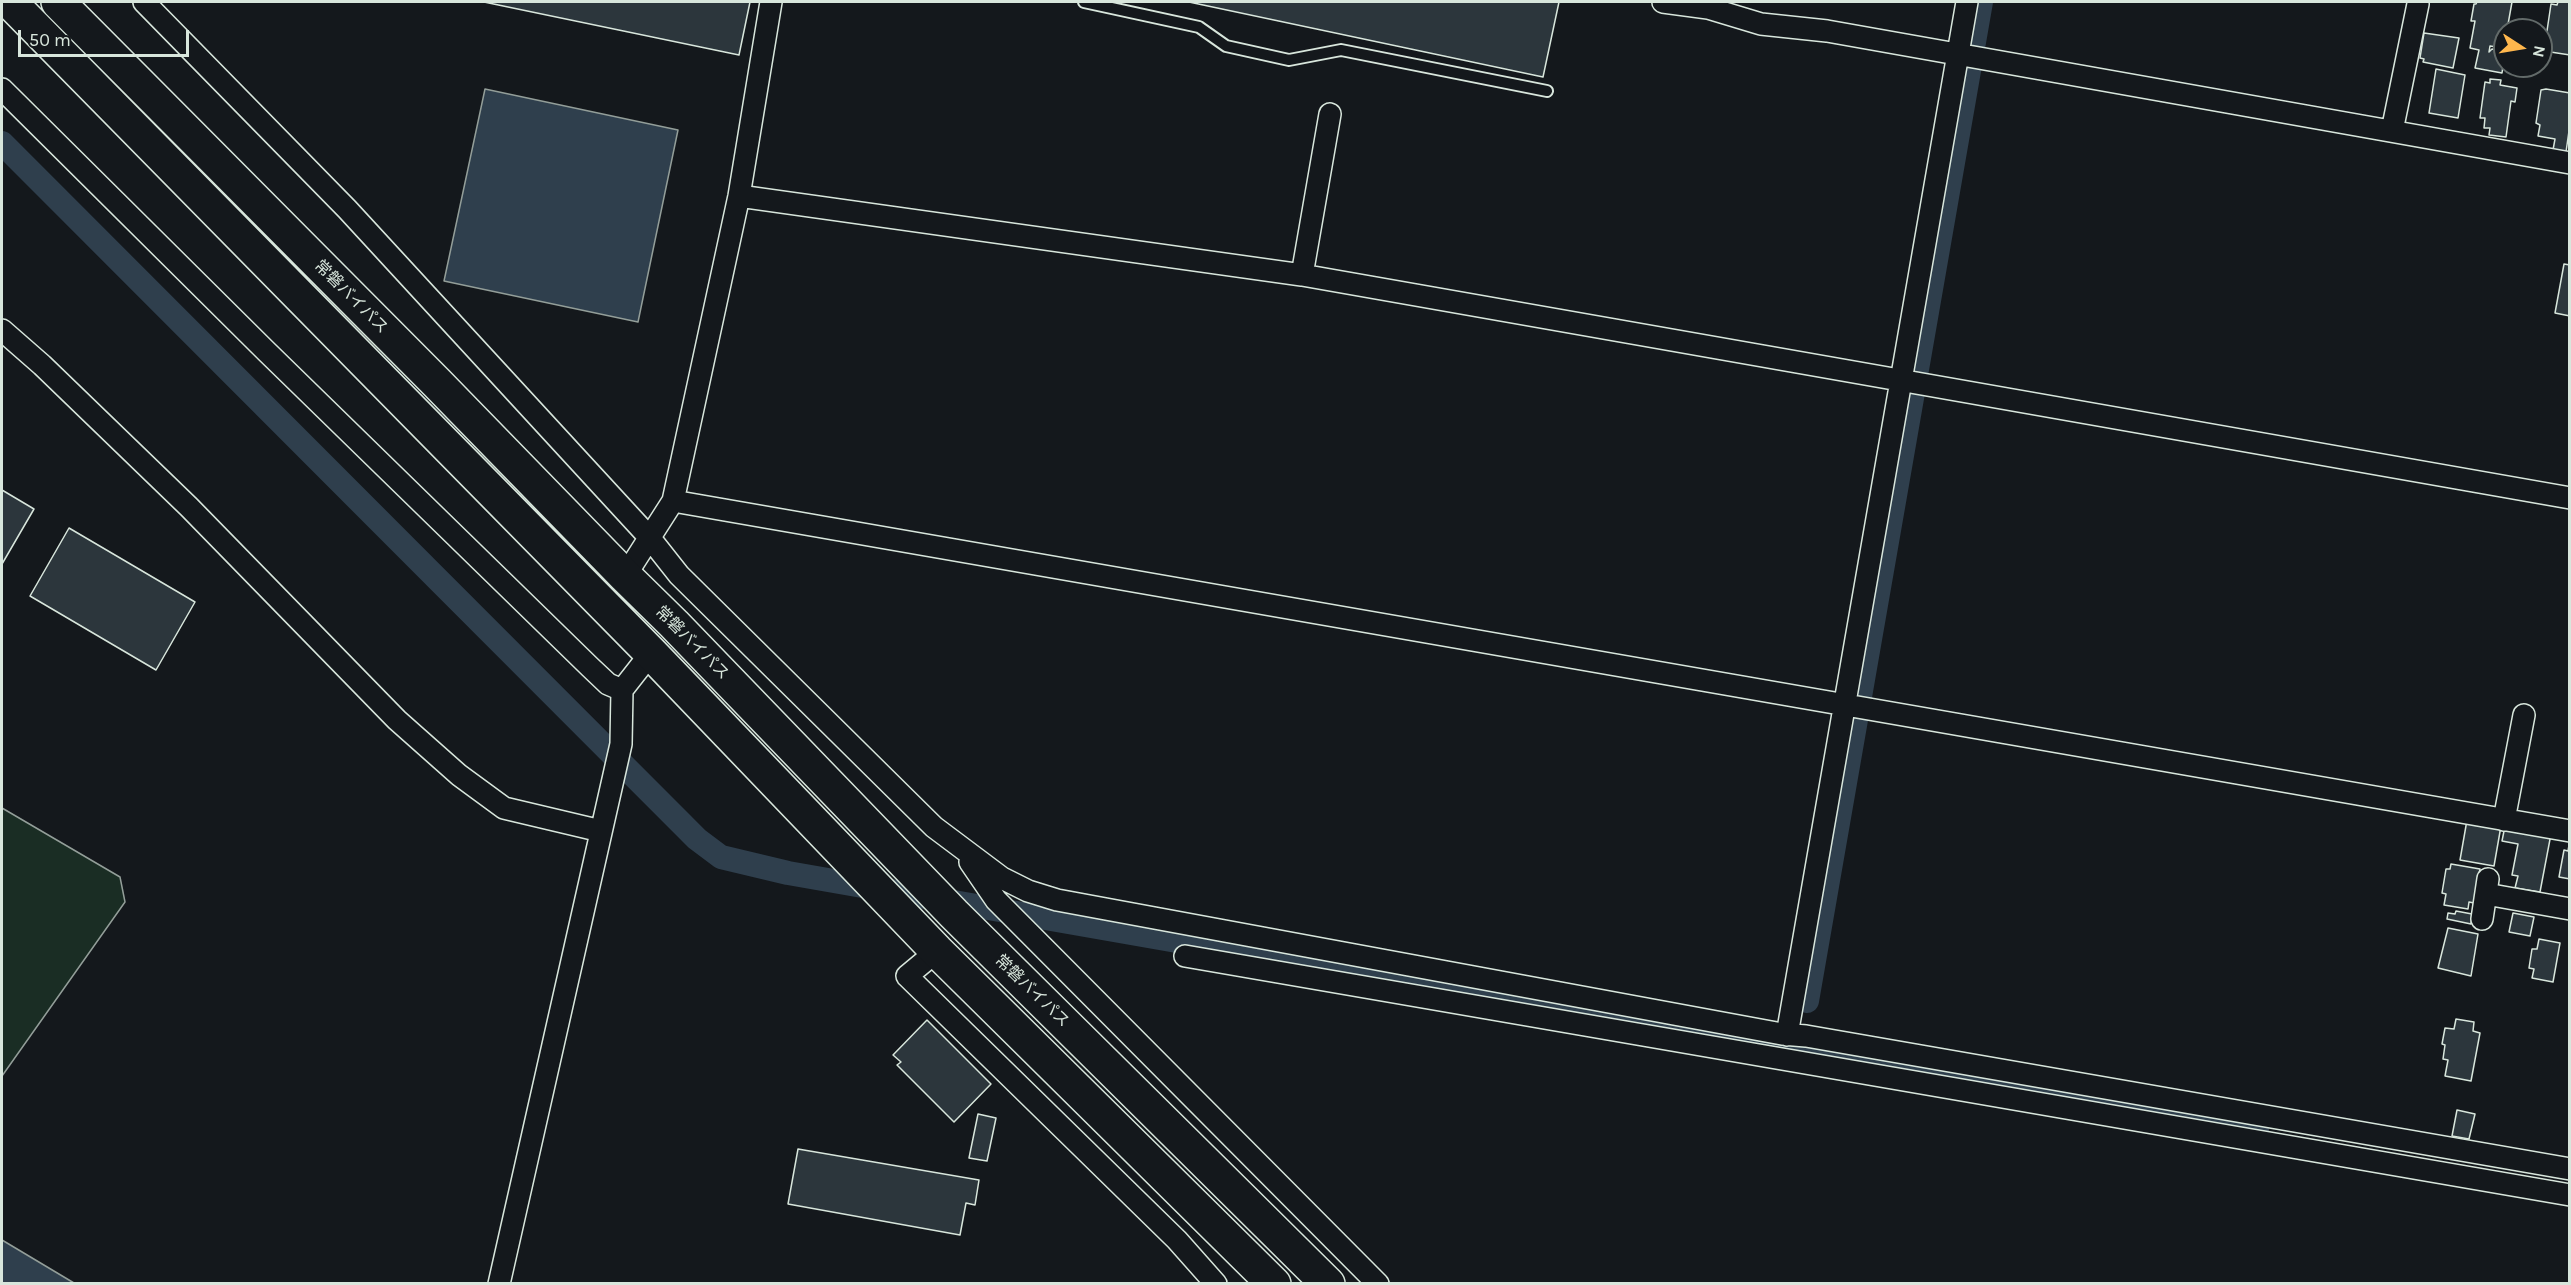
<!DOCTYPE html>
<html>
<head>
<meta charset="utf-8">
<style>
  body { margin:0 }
  #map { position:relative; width:2571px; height:1285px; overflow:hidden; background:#14181c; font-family:Karla,sans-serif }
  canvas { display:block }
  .frame { position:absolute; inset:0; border:3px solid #d8e6dc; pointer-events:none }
  .north { position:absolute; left:2493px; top:18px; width:60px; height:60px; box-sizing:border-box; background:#14181c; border:2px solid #626a69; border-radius:50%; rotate:102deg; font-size:16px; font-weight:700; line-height:24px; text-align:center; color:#d8e6dc }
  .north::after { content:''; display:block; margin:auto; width:21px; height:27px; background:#ffb74d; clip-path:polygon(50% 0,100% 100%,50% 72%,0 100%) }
  .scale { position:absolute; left:18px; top:30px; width:171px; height:27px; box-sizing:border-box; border:3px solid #d8e6dc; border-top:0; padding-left:8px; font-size:18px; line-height:21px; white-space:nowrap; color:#d8e6dc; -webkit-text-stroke:4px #14181c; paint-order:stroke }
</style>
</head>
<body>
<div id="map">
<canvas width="2571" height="1285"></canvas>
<div class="frame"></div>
<div class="north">N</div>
<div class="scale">50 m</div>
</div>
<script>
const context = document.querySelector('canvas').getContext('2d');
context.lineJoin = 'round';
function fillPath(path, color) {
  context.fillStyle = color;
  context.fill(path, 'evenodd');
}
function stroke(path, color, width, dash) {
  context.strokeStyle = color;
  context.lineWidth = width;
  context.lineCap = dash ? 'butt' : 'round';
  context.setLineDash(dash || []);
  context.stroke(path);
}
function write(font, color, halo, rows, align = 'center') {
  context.font = font + ' Karla,"Noto Sans JP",sans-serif';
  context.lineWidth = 4.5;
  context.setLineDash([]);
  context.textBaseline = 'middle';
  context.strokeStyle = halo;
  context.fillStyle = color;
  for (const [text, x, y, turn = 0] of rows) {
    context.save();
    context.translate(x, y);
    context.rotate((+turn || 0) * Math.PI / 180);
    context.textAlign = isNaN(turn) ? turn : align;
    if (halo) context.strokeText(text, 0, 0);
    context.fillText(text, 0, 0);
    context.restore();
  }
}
const green = new Path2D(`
  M2,808l118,69 5,25 -123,174z`);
fillPath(green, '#1a2d24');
stroke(green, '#939e99', 1.5);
const water = new Path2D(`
  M485,89l193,41 -40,192 -194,-41z
  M2,1240l72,43h-72z`);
fillPath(water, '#2f3f4d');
stroke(water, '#939e99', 1.5);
stroke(new Path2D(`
  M2,143l695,696 24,18 67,16 1469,257
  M1807,1001l174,-999`), '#2f3f4d', 24);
const building = new Path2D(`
  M484,2h266l-11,53z
  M1189,2h370l-16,75z
  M2477,2h35l-5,28h-2l-1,18 -14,-2 -1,6 3,-3 13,3 -3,21 -27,-5 4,-18 -9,-2 5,-27h-4l3,-17h2z
  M2558,2h12v53l-26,-4 7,-47 6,1z
  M2424,33l35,5 -6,30 -30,-6 1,-3 -4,-1z
  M2436,69l29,6 -7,43 -29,-5z
  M2490,79l11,1 -1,5 17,3 -2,14 -4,-1 -5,36 -17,-2 1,-7h-6l1,-10h-5l5,-36 5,1z
  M2546,89l24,4v31l-4,28 -13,-2 2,-11 -17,-3 2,-11 -4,-2 5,-33z
  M2564,264l6,1v51l-15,-3z
  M2,490l32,19 -32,55z
  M69,528l126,74 -39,68 -126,-74z
  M2467,820l34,6 -7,40 -34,-6z
  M2505,826l46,8 -11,58 -25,-4 3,-12 -6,-1 6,-31 -16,-3z
  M2570,840v39l-11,-2 5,-27 4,1z
  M2451,864l29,5 -6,34 -5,-1 -1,7 -24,-4 2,-11 -4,-1 4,-24h4z
  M2456,911l16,3 -1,10 -24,-5 1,-6 7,1z
  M2513,913l21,4 -4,19 -21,-4z
  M2448,928l30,6 -7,42 -33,-8z
  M2539,939l21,4 -7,39 -21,-4 2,-9 -5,-1 3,-19h5z
  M2456,1019l18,3 -1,9 7,2 -9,48 -26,-5 3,-16 -5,-1 2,-14 -3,-1 3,-16 9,1z
  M927,1020l64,64 -37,38 -57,-57 4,-3 -8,-7z
  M2457,1110l18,4 -6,25 -17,-3z
  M978,1114l18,4 -9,43 -18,-3z
  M798,1149l181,31 -4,25 -9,-2 -6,32 -172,-31z`);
fillPath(building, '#2c363c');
stroke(building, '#d8e6dc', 1.5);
const lane = new Path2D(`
  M1084,2l115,25 27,19 63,14 52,-10 206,41`);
const street = new Path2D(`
  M144,2l203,207 302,328 30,38 255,252 68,51 26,13 29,9 725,134 24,2 764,133
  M1663,2l45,6 53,16 66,7 743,132
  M2,89l264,262 324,316 18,17 14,6
  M2392,131l26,-127
  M739,196l563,79 1268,223
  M1302,275l28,-161
  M2,330l40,35 147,142 208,213 62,55 45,33 97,23
  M673,501l1897,330
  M625,576l48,-75 66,-305 32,-194
  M2504,820l20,-105
  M970,862l26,38 382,384
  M2486,894l84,15
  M2482,919l6,-40
  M937,951l-30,25 270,264 39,44
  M1185,956l1385,239
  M1787,1035l180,-1033
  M499,1284l122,-540 1,-54 29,-37`);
const highway = new Path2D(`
  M10,2l641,651 286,298 337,333
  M58,2l379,381 188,193 49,48 280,290 374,370`);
stroke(lane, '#d8e6dc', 14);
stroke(street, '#d8e6dc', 24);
stroke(highway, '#d8e6dc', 36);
stroke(lane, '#14181c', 10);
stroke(street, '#14181c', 21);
stroke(highway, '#14181c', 33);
write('16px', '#d8e6dc', '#14181c', [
  ["常磐バイパス",351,297,45],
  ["常磐バイパス",692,643,45],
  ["常磐バイパス",1032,991,44]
]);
</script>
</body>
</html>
